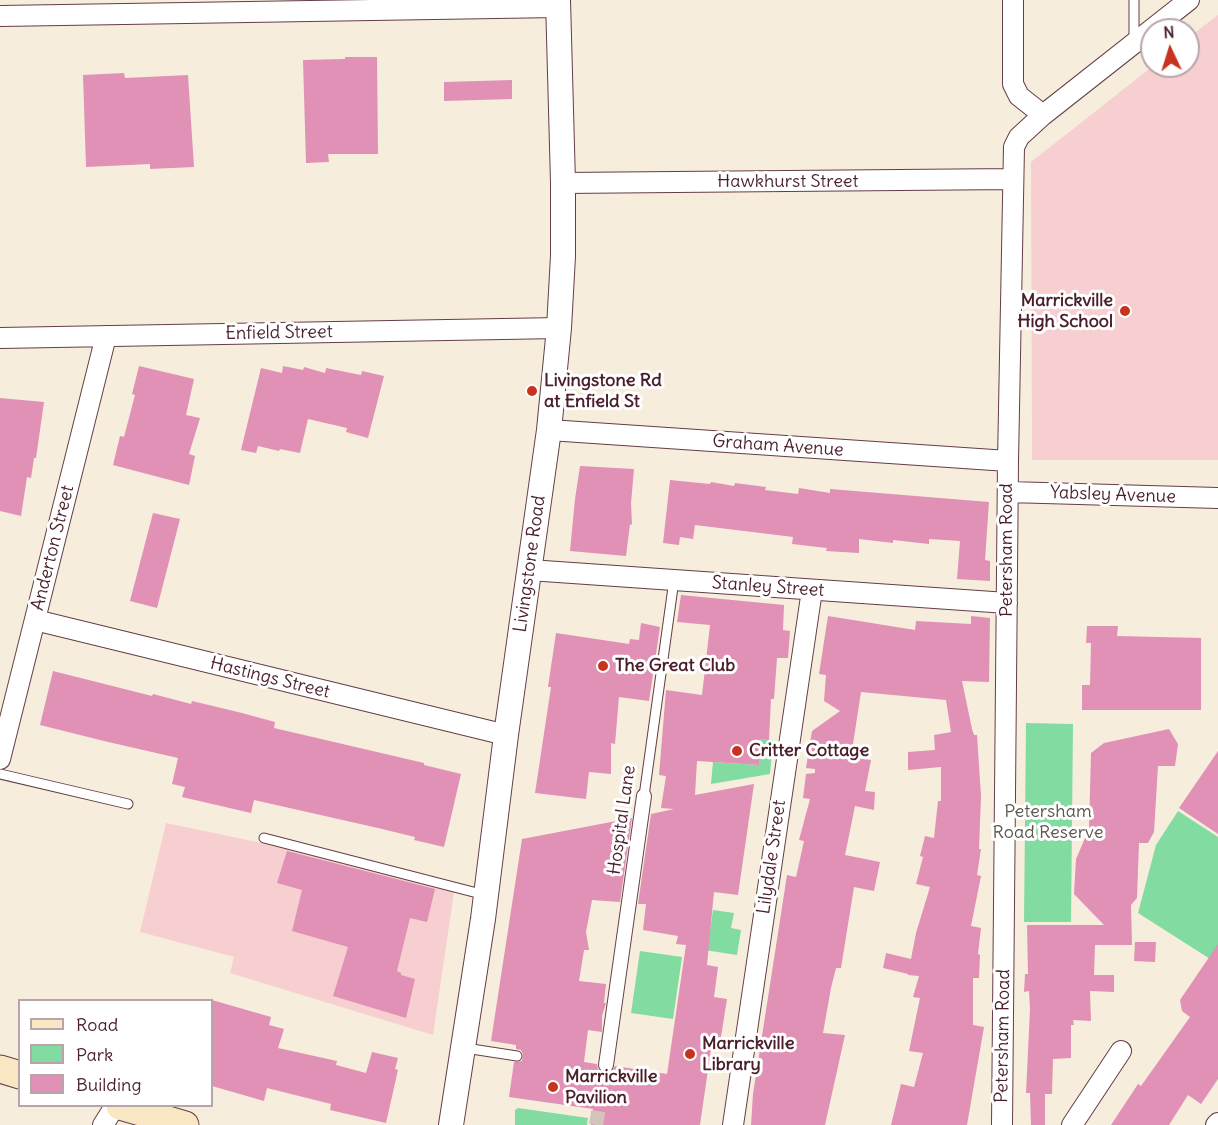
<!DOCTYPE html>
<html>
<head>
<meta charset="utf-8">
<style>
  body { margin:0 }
  #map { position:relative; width:1218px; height:1125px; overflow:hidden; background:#f7eddd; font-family:Delius,sans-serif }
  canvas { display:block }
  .legend { position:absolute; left:18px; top:999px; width:195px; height:108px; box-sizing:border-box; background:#fff; border:2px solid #b7a5aa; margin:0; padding:8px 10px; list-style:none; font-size:18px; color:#4a1f2b }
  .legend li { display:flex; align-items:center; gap:12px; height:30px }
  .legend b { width:30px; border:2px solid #b7a5aa }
  .north { position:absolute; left:1140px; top:18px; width:60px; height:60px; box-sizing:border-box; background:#fff; border:2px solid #b7a5aa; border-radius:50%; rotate:356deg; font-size:16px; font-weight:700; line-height:24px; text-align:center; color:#4a1f2b }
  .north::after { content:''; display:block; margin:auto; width:21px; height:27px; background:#c8321e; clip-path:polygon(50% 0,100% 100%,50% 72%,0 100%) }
</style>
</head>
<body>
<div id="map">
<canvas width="1218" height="1125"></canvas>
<ul class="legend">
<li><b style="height:8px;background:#f9e7c3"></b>Road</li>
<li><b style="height:16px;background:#82dba0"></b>Park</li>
<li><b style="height:16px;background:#e091b5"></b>Building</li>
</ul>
<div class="north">N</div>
</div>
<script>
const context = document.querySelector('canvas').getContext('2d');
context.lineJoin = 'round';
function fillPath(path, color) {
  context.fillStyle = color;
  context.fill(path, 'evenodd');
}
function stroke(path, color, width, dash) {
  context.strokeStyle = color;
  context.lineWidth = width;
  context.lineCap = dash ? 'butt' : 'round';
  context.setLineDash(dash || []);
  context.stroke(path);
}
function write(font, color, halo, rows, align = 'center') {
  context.font = font + ' Delius,sans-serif';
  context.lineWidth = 6;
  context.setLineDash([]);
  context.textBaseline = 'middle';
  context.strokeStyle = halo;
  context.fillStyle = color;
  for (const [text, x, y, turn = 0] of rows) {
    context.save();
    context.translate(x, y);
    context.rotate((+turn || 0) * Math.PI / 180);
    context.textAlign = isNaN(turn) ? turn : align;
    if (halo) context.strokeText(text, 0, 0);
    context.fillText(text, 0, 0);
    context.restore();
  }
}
fillPath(new Path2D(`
  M1218,15v445h-186l-1,-298 122,-96h35v-28z
  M166,823l96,20 192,49 -21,143 -203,-62 4,-16 -94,-25z`), '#f7cfd0');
fillPath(new Path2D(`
  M1026,723l47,1 -2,198h-47z
  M760,739l13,1 -3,34 -59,10 2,-22 46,3z
  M1178,811l40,26v127l-80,-51 18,-68z
  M713,910l21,3 -3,15 10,2 -4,25 -39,-6 11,-11z
  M640,951l42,6 -9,62 -42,-6z
  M518,1108l70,10 -1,7h-72v-15z`), '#82dba0');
fillPath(new Path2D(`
  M345,57h32l1,97h-50l1,8 -23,1 -3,-103 42,-1z
  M124,73l1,5 63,-3 6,92 -44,2v-5l-64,3 -3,-92z
  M512,80v19l-68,2v-19z
  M139,366l55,13 -8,36 14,3 -11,36 6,2 -6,29 -76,-20 7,-29 4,1 11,-42 -3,-1z
  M283,366l20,4 1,-3 21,6 1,-5 35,7 1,-4 22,5 -16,62 -22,-6 1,-4 -39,-9 -8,34 -20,-4 -1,2 -21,-5 -2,7 -15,-3 20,-82 21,5z
  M0,398l44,4 -8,56h-2l-3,20 -4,-1 -6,39 -21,-5z
  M580,466l54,3 -3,34 1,22 -2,-1 -4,32 -56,-5 5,-52z
  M670,480l40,4 1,-2 23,4 1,-3 31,4 -1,3 33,4 1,-6 31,5v-4l159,13 -4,58 5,1v20l-33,-2 3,-38 -31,-2v5l-36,-4v3l-34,-4v14l-33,-2 1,-3 -35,-4 1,-7 -98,-12 -2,14 -13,-2 -1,8 -16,-2z
  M153,513l27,6 -23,89 -27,-7z
  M681,595l103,10 -1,25 7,1 -2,27h-11l-3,41h-3l-2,41 -9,-1 -1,26 -62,-4 -2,34 59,-11 -16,111 -24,-3 -7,73 11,2 -4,30 13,2 -7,44 -8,-1 -12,83h-109l2,-16 -84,-12 5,-35 8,-1 1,-7 -2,-4 -5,-1v-4l-25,-4 31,-202 110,-21 -12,84 -28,-2 -6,32 3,18h-5l-5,31 27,3 -2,19h2l-4,13v16l-14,-2 -4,32 13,2 1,5 6,5 6,-1 5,-7 52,8 19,-129 -10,-1 2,-8 -35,-6 3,-26h-8l13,-90 23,-5 -13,-1 5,-32 -7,-1 7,-85 36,5 8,-70 -33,-3z
  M828,616l87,14 1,-9 55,3v-8l19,2 -1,64 -27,-1 10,48 2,6h3l4,61 -2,53h2l-4,26 4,1 -10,50 10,2 -3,26 2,1 -1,23h-6v47l11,2 -17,98h-76l10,-41 13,3 9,-34 -14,-2 11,-53 -7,-1 6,-21 -11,-1v-1l-25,-6 3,-15 25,6 5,-26 14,-46 -14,-3 7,-27 -3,-1 5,-20 9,2 4,-37h3v-34l-33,3v-18l27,-2 -1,-15 17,-3 -5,-32 -85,-8 -10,65 20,3 -6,31 10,1 -1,18 -19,-4 -10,49 35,7 -6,29 -20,-4 -13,81h-5l-5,20 -8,45 22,2 -20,90h-74l2,-31 34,-219 9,2 8,-36 -5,-1 11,-41 -7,-1 3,-24 9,-1v-4l-9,-1 6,-37 28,-20 -16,-10 2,-26 -7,-1z
  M641,623l19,4 -11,74 -30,-4 -4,47 -4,-1v31l-22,-2 -3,27 -51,-6 16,-106h-3l8,-54 73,11 1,-5 9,1z
  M1087,626h31l-1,10 84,2v72h-119v-25h8l1,-42h-5z
  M53,671l99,25 1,-2 38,10 1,-3 50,12 33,9 -1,6 150,35v2l37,9 -17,73 -30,-7 1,-3 -37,-9 -124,-28 -3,13 -69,-16 3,-10 -13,-3 6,-26 -74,-17 -64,-16z
  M1169,729l9,15 -3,22h-17l-4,66 -6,11h-9l-2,55 -6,7 1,40h-37l-1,30h20v17l-24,-1 1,30 -18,-1 1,5h-3v33l-18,1 -1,35h-7v31h-14l-1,-32h-4l4,-84 -1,-18 -5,1 1,-18h3l-1,-49h77l-30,-31 2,-35 13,-30 2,-76 13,-10z
  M1218,751v83l-39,-26z
  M287,851l148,38 -8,33 -17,-4 -13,53 4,2v2l14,4 -9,39 -73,-22 15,-49 -56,-16 10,-41 -25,-7z
  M1135,942h21l-1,20 -21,-1z
  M1218,944v135l-17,25 -13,-9 -19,30h-58l27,-41 3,2 49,-69 -8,-6 -2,-11z
  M212,1000l59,17 -2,8 15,4 -6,19 59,13 -1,4 30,8 6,-21 26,6 -3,11 3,1 -12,53 -56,-13 1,-6 -64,-16 -3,13 -52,-15z`), '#e091b5');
stroke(new Path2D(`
  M596,1125l10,-60`), '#d4c4b9', 14, [14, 7]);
const service = new Path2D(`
  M1134,42v-42
  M0,774l128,30
  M644,796l30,-216
  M264,838l221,57
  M465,1048l52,8`);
const pedestrian = new Path2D(`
  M606,1065l38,-269`);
const minor = new Path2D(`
  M1013,0v84l6,12 24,19
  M0,16l558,-9
  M563,183l449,-4
  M0,338l559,-10
  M549,430l459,31
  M1009,492l209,6
  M529,570l478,33
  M35,620l471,115
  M0,759l106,-423
  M103,1125l12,-19
  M733,1125l79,-535
  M1002,1125l6,-664 6,-314 5,-10 24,-22 146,-115
  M1072,1125l49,-74
  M1216,1125l2,-2`);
const tertiary = new Path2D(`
  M451,1125l32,-206 23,-184 43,-305 10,-102 4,-72v-73l-5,-183`);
const secondary = new Path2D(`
  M0,1069l20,6
  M120,1106l65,19`);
stroke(service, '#643e46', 11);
stroke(pedestrian, '#643e46', 16);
stroke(minor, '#643e46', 22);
stroke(tertiary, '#643e46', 26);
stroke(secondary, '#643e46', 29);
stroke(service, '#fff', 9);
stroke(pedestrian, '#fff', 14);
stroke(minor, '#fff', 20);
stroke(tertiary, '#fff', 24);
stroke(secondary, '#f9e7c3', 27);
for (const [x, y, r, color] of [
  [1125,311,6,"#c8321e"],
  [532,391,6,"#c8321e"],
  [603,666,6,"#c8321e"],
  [737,751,6,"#c8321e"],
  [690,1054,6,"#c8321e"],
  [553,1087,6,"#c8321e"]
]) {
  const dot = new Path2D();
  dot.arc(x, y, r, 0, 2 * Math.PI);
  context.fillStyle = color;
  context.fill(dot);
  stroke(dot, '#fff', 2);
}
write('18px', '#4a1f2b', '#fff', [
  ["Hawkhurst Street",788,182],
  ["Enfield Street",279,333,-1],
  ["Graham Avenue",778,446,4],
  ["Yabsley Avenue",1113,495,2],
  ["Anderton Street",53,548,-76],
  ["Petersham Road",1007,550,-90],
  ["Livingstone Road",530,564,-82],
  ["Stanley Street",768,587,4],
  ["Hastings Street",270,678,14],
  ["Hospital Lane",622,820,-82],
  ["Lilydale Street",772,857,-82],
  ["Petersham Road",1003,1036,-89]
]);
write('bold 18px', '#4a1f2b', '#fff', [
  ["Marrickville",1113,301,"right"],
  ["High School",1113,322,"right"],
  ["Livingstone Rd",544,381],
  ["at Enfield St",544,402],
  ["The Great Club",615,666],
  ["Critter Cottage",749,751],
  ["Marrickville",702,1044],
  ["Library",702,1065],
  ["Marrickville",565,1077],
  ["Pavilion",565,1098]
], 'left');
write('18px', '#5b574e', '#fff', [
  ["Petersham",1048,812],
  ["Road Reserve",1048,833]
]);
</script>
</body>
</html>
